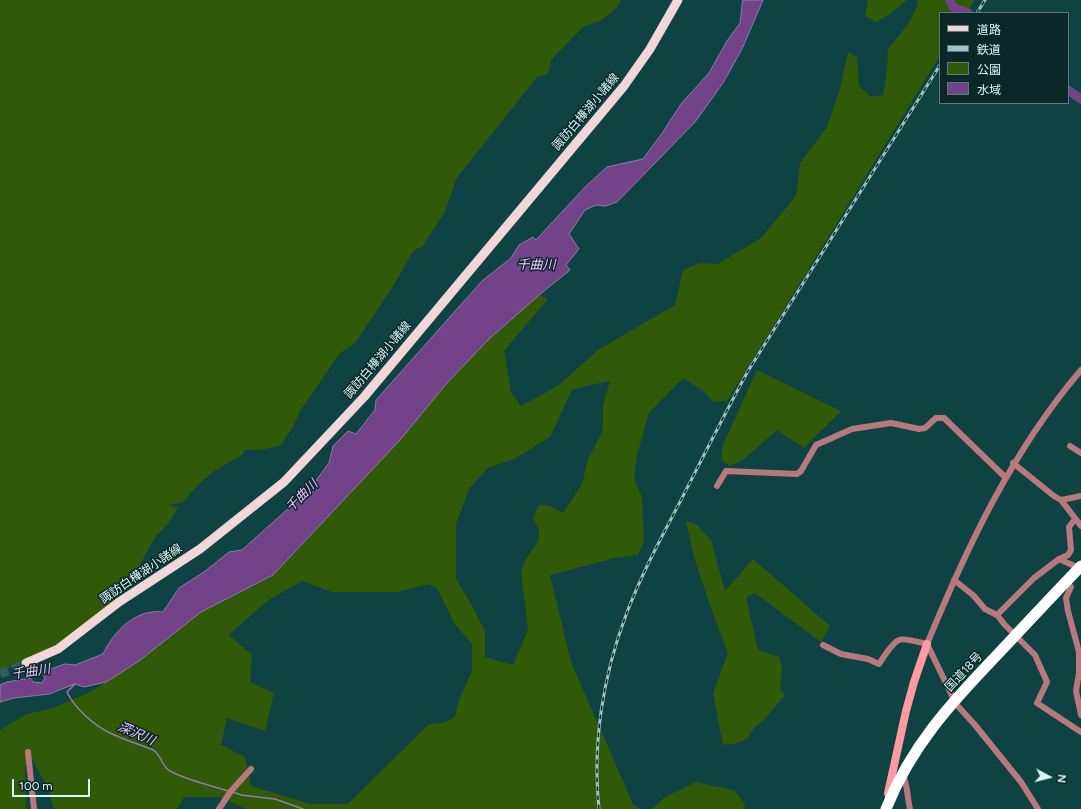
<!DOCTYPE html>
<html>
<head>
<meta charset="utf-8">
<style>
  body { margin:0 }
  #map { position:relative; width:1081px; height:809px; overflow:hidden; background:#0f4343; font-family:Figtree,"Noto Sans JP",sans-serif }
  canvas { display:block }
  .legend { position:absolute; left:939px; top:12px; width:130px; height:92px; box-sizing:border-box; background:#0b2727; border:1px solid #5d7b7b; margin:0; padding:5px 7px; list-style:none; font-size:12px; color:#d9f9f8 }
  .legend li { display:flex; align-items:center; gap:8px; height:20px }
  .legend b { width:20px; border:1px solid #5d7b7b }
  .north { position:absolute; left:1029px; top:757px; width:40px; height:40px; -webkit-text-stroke:3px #0b2727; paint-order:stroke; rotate:97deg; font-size:11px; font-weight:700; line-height:16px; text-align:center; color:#d9f9f8 }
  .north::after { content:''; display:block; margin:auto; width:14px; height:18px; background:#d9f9f8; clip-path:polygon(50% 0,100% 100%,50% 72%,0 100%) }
  .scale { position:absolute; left:12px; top:779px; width:78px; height:18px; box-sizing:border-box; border:2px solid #d9f9f8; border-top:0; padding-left:5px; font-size:12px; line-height:14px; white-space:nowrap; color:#d9f9f8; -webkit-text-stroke:3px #0b2727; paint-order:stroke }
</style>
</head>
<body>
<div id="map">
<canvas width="1081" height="809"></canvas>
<ul class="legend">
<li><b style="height:5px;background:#f2d6d8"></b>道路</li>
<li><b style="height:5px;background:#9dc3c3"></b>鉄道</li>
<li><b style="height:11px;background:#305908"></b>公園</li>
<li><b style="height:11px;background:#73438a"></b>水域</li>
</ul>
<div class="north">N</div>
<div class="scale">100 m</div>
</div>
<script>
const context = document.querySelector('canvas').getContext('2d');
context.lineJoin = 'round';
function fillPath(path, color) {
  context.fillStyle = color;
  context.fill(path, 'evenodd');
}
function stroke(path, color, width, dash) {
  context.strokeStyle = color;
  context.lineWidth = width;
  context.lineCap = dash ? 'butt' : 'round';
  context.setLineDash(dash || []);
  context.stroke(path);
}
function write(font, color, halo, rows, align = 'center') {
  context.font = font + ' Figtree,"Noto Sans JP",sans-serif';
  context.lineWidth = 3;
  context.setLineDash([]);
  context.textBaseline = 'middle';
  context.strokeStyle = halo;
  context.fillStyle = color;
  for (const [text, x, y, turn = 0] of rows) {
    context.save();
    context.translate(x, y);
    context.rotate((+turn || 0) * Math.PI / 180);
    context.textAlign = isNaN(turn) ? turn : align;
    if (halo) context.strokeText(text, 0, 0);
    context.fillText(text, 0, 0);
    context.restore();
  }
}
fillPath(new Path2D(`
  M0,0h621l-4,7 -15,13 -19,7 -32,33 -1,9 -4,6 -9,2 -81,102 -11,33 -23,35 -8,3 -22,38 -37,55 -15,10 -40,58 -7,16 -13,19 -20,4h-15l-3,5 -28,16 -16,14 -16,18 -14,2 10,3 -11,17 -12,12 -24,44 -9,9 -6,10 -50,41 -36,18 -30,12z
  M868,0h39l-17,14 -14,8 -11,-6z
  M916,0h59l-9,13h-26v43l-213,345 -14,1 -10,-11 -20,-13 -34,35 -12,42 -3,24 8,18 2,45 -6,13 -23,3 -65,17 21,87 62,142 7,5h-394l-27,-12h-35l-7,12h-123l-6,-20 -18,-34 -5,12 1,42h-26v-79l27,-16 26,-6 37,-16 49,-31 62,-49 72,-37 127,-135 47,-57 42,-44 50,-44 9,4 -44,52 7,42 10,13 37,-20 40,-36 77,-45 8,-35 17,-7 18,1 43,-26 35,-42 4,-33 27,-36 13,-38 8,-37 9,5 2,29 12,11 12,-2 4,-24 1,-22 21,-26 9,-18zM610,381l-7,24v14l-1,13 -14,27 -6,25 -19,29 -15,-8h-9l-6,13 6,12v6l-2,7 -11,16 -5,12 7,59 -15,35 -28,-8v-26l-15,-29 -14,-23v-55l13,-35 19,-21 26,-9 36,-22 22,-47 18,-5zM302,581l30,11h65l32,-8 8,4 17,35 18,21v27l-13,29 -4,17 -11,6 -15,1 -81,80h-38l-59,-18 -6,-29 -24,-12 6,-27 38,13 9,-38 -24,-11 2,-27 -23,-20 38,-34z
  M757,370l84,41 -37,37 -27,-18 -33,29 -14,7 -9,-6 2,-15z
  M686,521l11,4 14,15 14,51 28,-32 77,67 -9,16 -66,-49 -9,4 12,53 21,7 3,9 -2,23 5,6 -20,24 -11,9 -6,10 -10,5 -15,2 -10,-52 15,-40 -16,-42 -18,-54z
  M696,782l38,8 11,14 -1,5h-92l13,-12z`), '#305908');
const water = new Path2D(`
  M743,0h20l-21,49 -19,34 -28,39 -78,80 -12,4 -9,-1 -11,5 -16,24 10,15 -13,16 4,5 -32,26 -49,43 -42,44 -47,57 -127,135 -72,37 -62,49 -33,21 -22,5 -9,-3 -26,10 -35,4 -14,4v-17l7,-3 23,-4 3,4 9,1 3,-5 -3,-6 23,-8 10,1 28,-11c9,-19 27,-40 50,-42 3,-1 7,0 10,0l16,-24 25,-16 25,-20 13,-2 67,-60 20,-27 4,-17 15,-15 8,3 19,-24 1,-10 106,-119 29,-23 8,-13 14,-8 3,3 50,-54 21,-19 36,-8 20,-27 18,-28 28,-31 18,-32 13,-18z`);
fillPath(water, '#73438a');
stroke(water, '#927aab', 1);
stroke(new Path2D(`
  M75,684l-8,8c8,17 27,33 43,41 14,7 29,11 43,17 8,4 9,17 17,21 16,9 40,14 58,20
  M233,792l8,3 34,4 28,10`), '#927aab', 1.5);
stroke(new Path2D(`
  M950,0c2,10 10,9 18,13
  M1068,90l13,9`), '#73438a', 9);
stroke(new Path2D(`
  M0,674l26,-11`), '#2d5e5e', 9, [9, 4.5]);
stroke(new Path2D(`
  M1070,446l11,7
  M1013,463l41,33 7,4 20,26
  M717,486l9,-15 71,3 4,-3 15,-26 36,-16 39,-6 28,6 6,-1 11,-10h8l61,59
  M1061,500l20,-4
  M1059,559l9,-4 3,-5 -2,-23 6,-8
  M954,580l19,15 12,14 12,6 8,10 30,30 12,27 -10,21 44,29
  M1066,582l5,5 -5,11 2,13 11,41v21l-3,18 5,24
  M997,615l37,-37 25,-19 20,9
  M823,645l18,9 27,5 11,5c4,-6 13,-21 20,-24 5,-3 22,3 28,4
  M28,752l6,57
  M902,773c6,11 5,24 8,36
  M219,809l12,-18 20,-22
  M1038,809l-17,-27 -46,-57 -19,-21 -29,-60c40,-97 85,-193 154,-274`), '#b9787d', 6);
stroke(new Path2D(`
  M889,797l-1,-4 18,-82 8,-29 13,-38`), '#ff99a2', 8);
stroke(new Path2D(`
  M26,663l32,-14 61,-47 81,-53 84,-67 80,-85 260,-311 26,-37 28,-49`), '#f2d6d8', 9);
stroke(new Path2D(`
  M886,809c25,-63 65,-106 111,-154 28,-30 56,-60 84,-89`), '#fefefe', 11);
const rail = new Path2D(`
  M977,13l8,-13
  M599,809c-7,-65 4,-133 27,-194 15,-40 35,-77 55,-115 22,-43 44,-87 67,-129l192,-306`);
stroke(rail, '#9dc3c3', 3);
stroke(rail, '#0b2727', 1.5, [4.5]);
write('12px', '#d9f9f8', '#0b2727', [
  ["諏訪白樺湖小諸線",586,112,-50],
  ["諏訪白樺湖小諸線",378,360,-50],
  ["諏訪白樺湖小諸線",141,574,-34],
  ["国道18号",964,672,-47]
]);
write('italic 13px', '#ebc4ff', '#0b2727', [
  ["千曲川",536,265],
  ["千曲川",302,496,-45],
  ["千曲川",31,672,-9],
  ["深沢川",136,734,24]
]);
</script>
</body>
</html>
